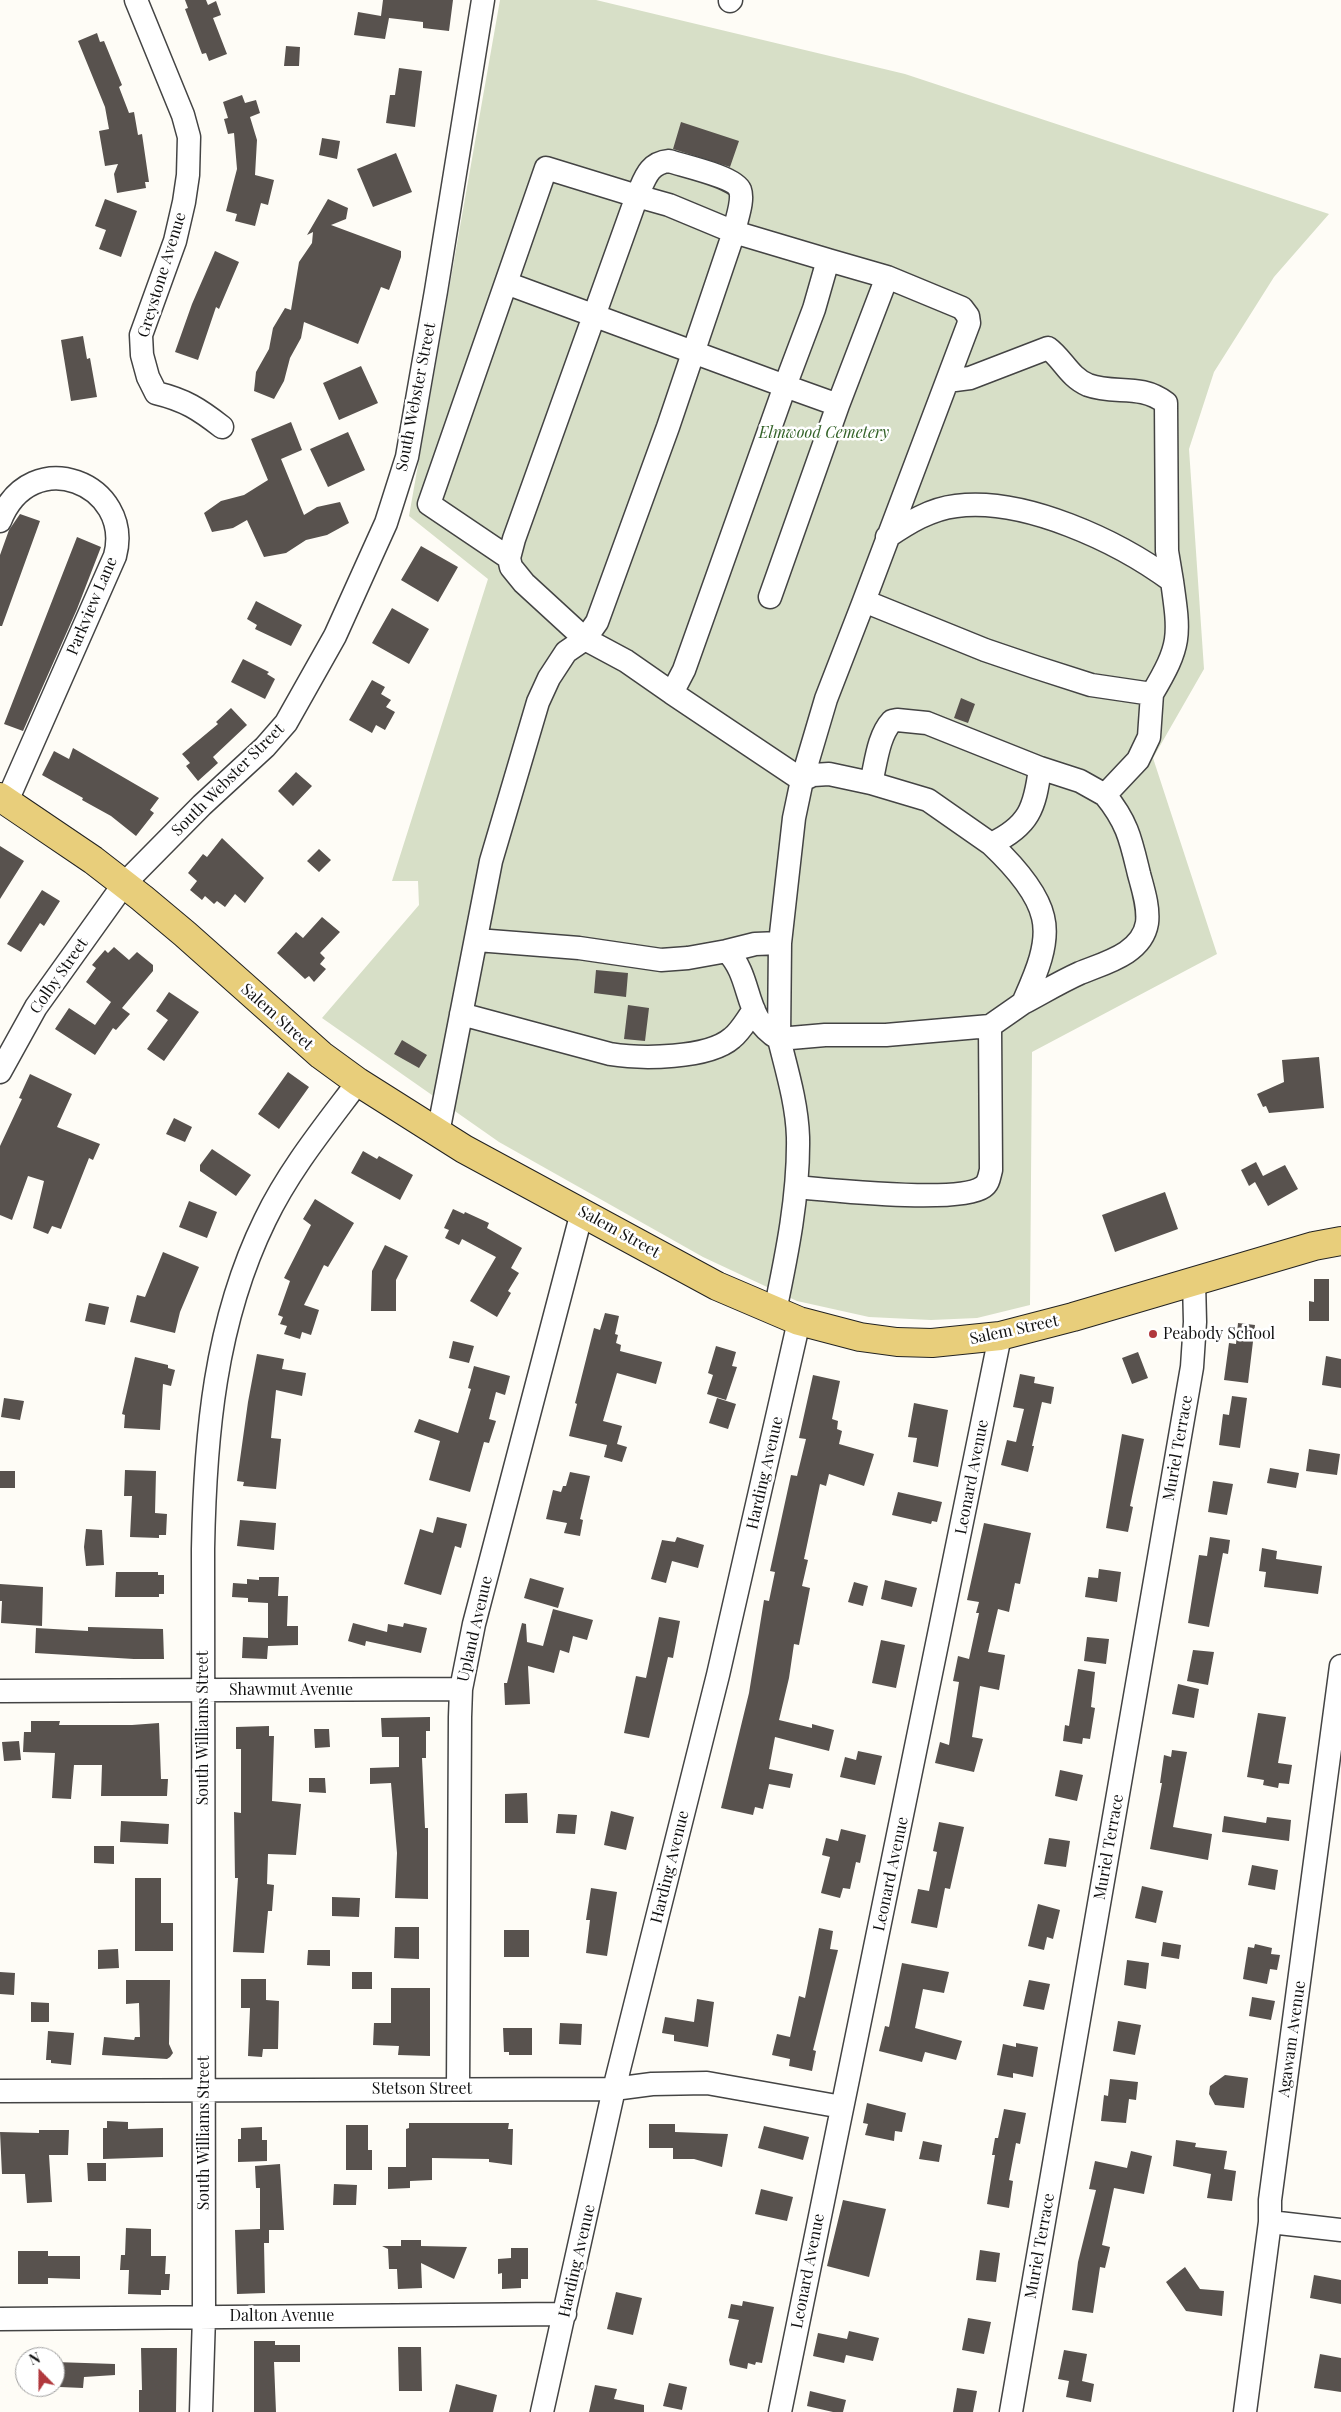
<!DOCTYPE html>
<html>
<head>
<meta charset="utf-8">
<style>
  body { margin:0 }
  #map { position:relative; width:1341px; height:2412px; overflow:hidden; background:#fefcf6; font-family:"Playfair Display",serif }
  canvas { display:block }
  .north { position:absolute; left:15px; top:2347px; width:50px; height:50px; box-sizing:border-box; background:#fff; border:1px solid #a0a0a0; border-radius:50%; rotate:338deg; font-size:14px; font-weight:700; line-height:20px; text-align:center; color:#111 }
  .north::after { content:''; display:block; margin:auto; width:18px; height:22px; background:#b1383d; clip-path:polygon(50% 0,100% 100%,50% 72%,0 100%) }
</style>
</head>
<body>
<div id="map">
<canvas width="1341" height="2412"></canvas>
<div class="north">N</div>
</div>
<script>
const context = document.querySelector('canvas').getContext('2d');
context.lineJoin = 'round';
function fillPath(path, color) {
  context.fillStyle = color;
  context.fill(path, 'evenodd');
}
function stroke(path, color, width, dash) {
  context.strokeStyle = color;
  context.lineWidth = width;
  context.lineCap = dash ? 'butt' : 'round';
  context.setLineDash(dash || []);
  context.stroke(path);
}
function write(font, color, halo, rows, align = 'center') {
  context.font = font + ' "Playfair Display",serif';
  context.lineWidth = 5;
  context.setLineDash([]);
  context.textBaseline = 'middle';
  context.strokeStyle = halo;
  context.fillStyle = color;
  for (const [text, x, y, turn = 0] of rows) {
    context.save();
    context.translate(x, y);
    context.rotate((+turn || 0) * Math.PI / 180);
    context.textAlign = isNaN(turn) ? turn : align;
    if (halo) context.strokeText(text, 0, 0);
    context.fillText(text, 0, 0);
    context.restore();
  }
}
fillPath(new Path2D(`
  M500,0h96l309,74 424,140 -55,63 -60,95 -25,77 15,220 -51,89 64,196 -185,98 -2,253 -53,13 -46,2 -62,-3 -72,-16 -94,-44 -204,-115 -177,-124 97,-113 -1,-24h-26l96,-302 -79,-63z`), '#d7dfc7');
fillPath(new Path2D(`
  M185,0h21l2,5 8,-4 5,14 -8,3 14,36 -18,7 -3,-8 -4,1 -17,-45 3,-1z
  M383,0h70l-4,31 -26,-3v-6l-34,-4 -4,21 -31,-4 4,-23 23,4z
  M97,33l3,9 4,-1 18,44 -3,2 10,26 5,-1 4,23 4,-1 7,48h-4l1,6 -29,5 -3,-19 4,-10 -13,2 -6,-35 10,-2 -4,-22 -27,-66z
  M286,46l14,1 -1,19h-15z
  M399,68l23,3 -7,56 -29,-4 4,-28h5z
  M242,95l3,8 11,-3 4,13 -10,4 7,23 -2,35 19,5 -6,25 -7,-2 -6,23 -20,-5 2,-7 -11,-3 11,-42 -3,-36 -6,1 -4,-15 4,-1 -5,-16z
  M681,122l58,19 -9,26 -57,-18z
  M322,138l18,3 -3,18 -18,-4z
  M396,153l16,39 -39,15 -16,-38z
  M105,199l32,12 -16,46 -22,-8 7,-19 -11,-4z
  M328,199l20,9 -2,11 -15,6 70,26v6l-12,33 -8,-3 -23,57 -54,-22 -3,16 -11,20 -6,23 -10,18 -20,-8 2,-19 13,-23 4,-21 12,-20 6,2 8,-48 13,-19 1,-11 -6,3z
  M215,251l24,11 -20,47 -3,-2 -18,53 -23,-8 17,-48z
  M83,336l4,23 3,-1 7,39 -26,4 -10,-61z
  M361,366l17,37 -39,17 -16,-37z
  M291,422l11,28 -21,9 23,56 13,-8 23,-5 9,21 -22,12 -21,5 -20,13 -22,4 -17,-37 -14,8 -21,4 -8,-19 17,-12 23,-6 24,-15 -17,-41z
  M348,432l17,38 -37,17 -18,-38z
  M20,514l20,7 -38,105h-2v-71l9,-25z
  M77,537l24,10 -24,62 -54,122 -19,-7z
  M421,546l37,21 -20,35 -37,-22z
  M256,601l46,24 -11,21 -36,-17 2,-4 -10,-6z
  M392,608l37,21 -20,35 -37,-21z
  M243,659l26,13 -2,2 8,5 -10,20 -34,-17z
  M372,680l13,7 -4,7 10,6 -5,7 9,5 -10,18 -9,-5 -4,8 -23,-13z
  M961,698l14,6 -7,19 -14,-5z
  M231,708l16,17 -34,32 5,6 -20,18 -12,-15 4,-3 -8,-9 36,-30 -2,-2z
  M73,748l86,50 -9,12 4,3 -18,23 -25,-20 -29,-16 1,-2 -41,-23 12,-24 15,8z
  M296,772l16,14 -19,20 -15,-15z
  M222,838l42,40 -19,25 -10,-9 -10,13 -8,-6 -3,3 -9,-8 -3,4 -12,-10 7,-9 -9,-8 15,-19 4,3z
  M0,846l24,15 -24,38z
  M319,849l12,11 -12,12 -12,-11z
  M42,890l18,11 -16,25 -4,-3 -19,29 -14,-8z
  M322,917l18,15 -20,21 5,5 -5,6 6,5 -12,13 -5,-6 -4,3 -28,-26 19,-21 7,6z
  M114,947l15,13 8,-8 16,13v6l-31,37 8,6 -14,16 -3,-2 -18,27 -40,-26 14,-21 26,17 16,-23 -25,-20 10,-14 -4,-3 13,-15 3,3z
  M596,970l32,3 -2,24 -32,-4z
  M169,992l30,20 -35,49 -17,-12 21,-29 -12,-9z
  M628,1005l21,3 -4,33 -21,-2z
  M402,1040l25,15 -8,13 -25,-14z
  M1319,1057l5,51 -55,5 -3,-7 -3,1 -6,-13 27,-12 -2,-22z
  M288,1072l21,15 -30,42 -21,-15z
  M30,1074l42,20 -15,33 43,17 -7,16 -4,-2 -28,71 -9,-3 -4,8 -15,-6 11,-47 -16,-5 -16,44 -12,-5v-69l22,-47 -3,-1z
  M174,1118l18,9 -7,15 -19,-8z
  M212,1149l39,26 -15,21 -36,-25v-6z
  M363,1151l14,8 2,-3 34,19 -13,25 -49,-27z
  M1256,1162l7,14 22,-11 13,24 -30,17 -13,-24 -6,4 -8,-16z
  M1165,1192l13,37 -63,23 -13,-37z
  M315,1199l39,24 -26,44 -4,-2 -20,40 15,5 -8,25 -9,-3 -2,7 -16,-5 3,-8 -7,-2 3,-7 -5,-2 12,-34 -6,-3 27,-53 -8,-6z
  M189,1201l28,11 -10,26 -28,-11z
  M453,1209l11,5 1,-2 24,11 -2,5 35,20 -11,20 8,5 -11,18 3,2 -14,24 -27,-16 26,-44 -34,-18 -3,6 -14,-7 4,-8 -5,-2z
  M385,1245l23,11 -12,24v31h-25l1,-40z
  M163,1252l36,15 -19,45 -5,21 -45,-11 7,-27 8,2z
  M1314,1279h15v42h-20v-20l5,1z
  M89,1303l20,4 -4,18 -20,-4z
  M605,1313l14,3 -4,18 3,1 -2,8 5,2 -1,6 42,11 -6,22 -39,-11 -14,48 19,5 -5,18 10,3 -5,15 -18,-5 3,-12 -38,-9 8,-32 -2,-1 19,-75 6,2z
  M1238,1323l17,2 -7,58 -24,-3 5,-37 7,1z
  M453,1341l21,5 -5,17 -20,-5z
  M716,1346l20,6 -4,14 5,1 -11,33 -19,-6 6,-19 -5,-2z
  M1138,1352l10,26 -16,6 -10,-26z
  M257,1354l27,5 -2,10 24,4 -4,23 -26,-6 -5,48 10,1 -5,50 -33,-3 1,-4 -7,-1 11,-79z
  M1326,1356l15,3v29l-19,-3z
  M135,1357l33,8v3l7,2 -4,16 -8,-2 -3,46 -36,-2 1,-13 -3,-1z
  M474,1366l36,10 -5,19 -9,-3 -7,27 7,2 -7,22 -5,-1 -14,50 -41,-12 11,-39 -26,-9 5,-13 39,14 13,-44 -3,-1z
  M1020,1374l15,3 -1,6 20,4 -3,17 -9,-2 -10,44h2l-6,26 -27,-7 6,-25 9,2 8,-33 -11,-2z
  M813,1375l27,6 -8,38 6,2 -1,8 5,2 -3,13 35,10 -10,32 -35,-12 -3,12 -6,-2 -16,75 4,1 -6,26 8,2 -11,57 -5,-1 -5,34 -10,42 33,8v-4l22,6 -5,21 -54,-14 -6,32 24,5 -3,14 -21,-4 -6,25 -8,-2 -2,8 -32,-7 28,-115 15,-93 5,1 6,-29 -5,-1 21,-96 6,1 9,-37 -7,-1z
  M1232,1396l15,2 -7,50 -21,-3 4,-31 6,1z
  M4,1398l20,3 -4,19 -19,-3z
  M717,1398l19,6 -8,25 -19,-6z
  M914,1403l34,7 -10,57 -25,-5 4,-24 -9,-1z
  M1122,1434l22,5 -14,67 3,1 -5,25 -22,-4z
  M1309,1449l31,5 -3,21 -31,-4z
  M1270,1468l29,5 -3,15 -29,-5z
  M125,1470l31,1 -1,42 12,1 -1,21h-7v3l-29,-1 2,-41h-8z
  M0,1471h15v17h-15z
  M570,1472l20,4 -10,43 3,1 -3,16 -16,-3 3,-10 -21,-4 7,-29 8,2 2,-6h3z
  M1213,1481l20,3 -6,31 -19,-3z
  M898,1492l44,10 -5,20 -5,-1 -1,3 -39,-9z
  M437,1517l30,7 -6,24 -6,-2 -14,49 -37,-11 16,-55 13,4z
  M240,1520l36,3 -2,27 -37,-4z
  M984,1523l47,10 -11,51 -5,-1 -6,29 -11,-3 -10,43 17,3 -6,35 -19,-4 -8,51 11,2 -9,33 -39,-9 5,-21 9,3 10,-63 -6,-1 5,-25 11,3 10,-46h-3l3,-11 -12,-2z
  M86,1529l16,1 2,35 -18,1 -2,-19z
  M677,1537l27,8 -6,23 -26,-7 -6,22 -15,-4 11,-39 13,2z
  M1210,1537l20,3 -2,14 -5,-1 -14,74 -21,-4 11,-68 8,1z
  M1262,1548l15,3 -1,8 46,7 -4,28 -54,-7 2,-15 -7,-1z
  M1099,1569l22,3 -4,30 -32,-5 3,-20 10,1z
  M116,1572h42v3h6v19h-5v3h-44z
  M259,1577h20l-1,19h10l-1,30h11v19l-30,1 -1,13 -25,-1 1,-21 25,1v-35l-20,-1v-4l-16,-1 1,-14 14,1v-5l12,1z
  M530,1578l34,10 -6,20 -34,-10z
  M885,1580l32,8 -5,19 -31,-8z
  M854,1582l14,4 -5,20 -15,-4z
  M0,1584l43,3 -1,39 -41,-3 1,-22h-2z
  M553,1609l40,11 -6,20 -14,-4 -4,17 -9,-3 -6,23 -26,-7 2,38 -25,1 -1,-22h3l15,-60 4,1 1,18 16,4z
  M659,1617l21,4 -7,37 -5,-1 -19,81 -25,-5 12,-57 10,2z
  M353,1623l34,9 1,-8 15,3 1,-4 23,5 -6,25 -55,-12 -1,5 -17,-5z
  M88,1627l75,2 1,30h-30l-99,-6 1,-25 52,3z
  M1087,1637l22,2 -3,25 -22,-3z
  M881,1640l24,5 -9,43 -24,-5z
  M1193,1650l21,2 -6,33 -21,-4z
  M1078,1669l17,3 -4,35 4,1 -5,31 -7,-1 -1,6 -19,-3 2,-16 4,1z
  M1178,1684l21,5 -5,29 -22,-4z
  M1258,1713l28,4 -8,46 14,2 -3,19 -10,-1 -1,5 -15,-3 1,-5 -17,-3z
  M430,1717v14h-4v27h-4l3,70h3v71l-33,-1 2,-45 -6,-70 -21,1v-16l29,-1v-30h-17l-1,-19z
  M31,1721h29l-1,4h73l27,-2 2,56h7l-1,17h-66l1,-31h-28l-3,34 -19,-1 3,-45 -32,-1 1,-20h7z
  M269,1726v10h5l-2,65 29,3 -5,51 -28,-1 -1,30 7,1 -2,26h-4l-4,42 -31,-1 5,-74h-3l-1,-66 7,1v-64h-5v-22z
  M314,1729h15l1,18 -15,1z
  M19,1741l2,19 -17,1 -2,-19z
  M1172,1750l15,2 -14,75 39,7 -4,26 -58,-11 12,-66h-2l4,-28 7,2z
  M858,1751l24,5 -7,29 -35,-8 5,-20 11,3z
  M1060,1770l23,5 -6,26 -22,-5z
  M309,1778h16l1,15 -17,-1z
  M527,1793l1,30h-23v-29z
  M611,1811l23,6 -8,33 -22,-5z
  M558,1814l19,1 -2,19 -19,-1z
  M1224,1816l42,7 1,-6 24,3 -2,21 -67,-9z
  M121,1821l48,3 -1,20 -48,-2z
  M939,1822l25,5 -14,62 -5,-1 -8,40 -26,-5 7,-34 11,2 8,-39 -4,-1z
  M841,1829l25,6 -6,28 -4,-1 -6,27 -7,-1 -3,10 -19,-5 9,-36 -8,-2 4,-17 12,3z
  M1049,1838l21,3 -4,26 -22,-3z
  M94,1846h20v18l-20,-1z
  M1252,1865l26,5 -3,20 -27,-5z
  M135,1878h26v45h12v28h-38z
  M1142,1886l21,5 -7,32 -21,-5z
  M591,1888l26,4 -10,64 -21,-3 4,-33h-4z
  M332,1897l28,1 -1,19 -27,-1z
  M1038,1904l22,6 -7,29 -6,-2 -3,13 -16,-4z
  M395,1927h24v32l-25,-1z
  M819,1928l14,3 -3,18 8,1 -25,100 3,1 -4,20 -23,-5 1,-7 -18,-4 5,-21 13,3 9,-41 6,2z
  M504,1930h25v27h-25z
  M1163,1942l18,3 -2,14 -18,-3z
  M1255,1944l17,4 -1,6 9,1 -3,15 -7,-1 -3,15 -24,-5 5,-32 6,1z
  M118,1949l1,19 -21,1v-19z
  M308,1950h22v16l-23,-1z
  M1127,1960l22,3 -3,26 -22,-4z
  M902,1963l47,9 -5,21 -21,-4 -8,39 47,13 -6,19 -31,-8 -3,10 -43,-11 6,-25 4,1z
  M0,1972l15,1 -1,22 -14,-1z
  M352,1972h20v17h-20z
  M241,1979h25v21l13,1 -1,48h-15l-1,8 -14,-1 2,-48h-9z
  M126,1980h44l-1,64 4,9 -3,4 -3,2 -65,-4 2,-18 30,3 1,-3h5l-1,-34 -13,1z
  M1029,1980l21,4 -6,26 -21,-4z
  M391,1988h39v68l-32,-1 1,-9 -26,-1 1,-22h17z
  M1252,1997l23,4 -4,19 -22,-4z
  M697,1999l17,3 -6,45 -34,-6v-6l-12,-2 3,-16 29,5z
  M31,2002l18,1v19h-18z
  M1118,2021l23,4 -6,30 -22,-4z
  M560,2023l22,1 -1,21 -22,-1z
  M503,2028h29v27h-23v-3h-5z
  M48,2031l26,2 -3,32 -20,-2v-3h-5z
  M1016,2043l22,4 -5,30 -20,-4v5l-16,-3 6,-31 13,3z
  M1225,2075l23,3 -4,30 -29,-3 -6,-11 1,-8z
  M1110,2079l28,3 -2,18 -7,-1 -3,24 -25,-2 3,-26 4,1z
  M867,2103l39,10 -4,19 -7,-1 -1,10 -29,-6 3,-11 -5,-1z
  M1004,2109l22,4 -6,31 -4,-1 -7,37 4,1 -4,27 -22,-4 8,-49h-3l3,-17h3z
  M107,2121l21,1v7l35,-1v29l-60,2v-31h4z
  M409,2123h100l-1,6h5l-1,36 -23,-3v-3l-57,-1v22l-22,1v7l-22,1v-22h18v-38l3,-1z
  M649,2124h26v8l53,2 -6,33 -28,-8h-21v-11h-24z
  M346,2125h22v25h4v20h-26z
  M764,2126l45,11 -6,23 -45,-12z
  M262,2127v13h5v21l-29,1v-23h3v-11z
  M39,2130h30l-1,25h-19l3,47 -25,1 -2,-29h-23l-2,-42 39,1z
  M1176,2140l20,3 -1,4 32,4 -3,18 12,2 -4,30 -25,-3 4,-24 -38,-8z
  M923,2141l19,4 -3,17 -20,-3z
  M1131,2151l21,5 -8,38 -30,-6 -12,57 8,2 -5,21 -5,-1 -7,46 -21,-3 6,-48 18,-72 -7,-1 6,-28 32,7z
  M87,2163h19v18h-18z
  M280,2164l4,66h-15v13h-5l1,50 -28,1 -2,-64 25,-1v-41h-4l-1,-22z
  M334,2184l23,1 -1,20h-23z
  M761,2189l32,8 -6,24 -32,-7z
  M843,2200l43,9 -17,68 -42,-11z
  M126,2228l25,1v27h15l-1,18h5l-1,16h-8v5l-33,-1 1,-24h-9l1,-15h4z
  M401,2240h20v6l46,1 -13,32 -33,-16 1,25 -24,1 -1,-20h-8l-1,-20 -6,-3h19z
  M511,2248h17v31h-7v9l-19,1v-16l-4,1v-15l13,-1z
  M980,2250l20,3 -4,29 -20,-2z
  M18,2251h30v5h32v23l-32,-1v6h-30z
  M1185,2267l15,22 24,2 -2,25 -36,-5 -20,-29z
  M1314,2275l27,5v24l-31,-6z
  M616,2292l26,6 -9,37 -26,-6z
  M743,2301l31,6 -12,56 -6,-1 -1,3 -7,-2 -1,6 -17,-4 -1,-5 10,-40 -11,-2 3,-14 11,2z
  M968,2318l23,4 -7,32 -22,-4z
  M849,2331l30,7 -6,23 -27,-6 -2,8 -31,-7 5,-23 29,6z
  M254,2341h21v4h25v17h-26l2,50h-22z
  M398,2347h23l1,44h-23z
  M141,2348h36l-1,64h-37v-22h3z
  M1064,2350l23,4 -5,27 12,3 -3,18 -25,-5 3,-16 -11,-2z
  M1320,2354l21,4v34l-27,-4z
  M55,2362l60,2v11l-31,2 -1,11 -23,-1v-7h-5z
  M669,2383l18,4 -5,23 -19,-4z
  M456,2384l41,11 -4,17h-44z
  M595,2385l22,4 -3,10 30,6v7h-55z
  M957,2388l20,3 -4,21h-20z
  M810,2391l36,9 -3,12h-10l-26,-6z`), '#58524e');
const minor = new Path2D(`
  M136,0l47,115 6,22 -1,38 -4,27 -9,39 -34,94 1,20 6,22 8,16c29,7 43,16 66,34
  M730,1l1,-1
  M828,260l59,17
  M506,283l279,103 29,-77 14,-49 -94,-28c2,-12 10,-31 6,-42 -5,-13 -56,-24 -71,-29 -21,2 -24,18 -32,35l-91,-28 -117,336 80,54
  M0,521c31,-79 134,-37 115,35l-108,245
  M887,537c21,-14 43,-28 69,-31 68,-9 162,35 216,75l-5,-30 -1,-148c-26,-20 -51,-8 -78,-18 -19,-8 -25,-26 -40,-37l-78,30 -23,3
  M770,597l68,-192
  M864,601l-38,98 -24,81 11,-5 16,-1 42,9 57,17 63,44
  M672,693l130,87 -8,38 -14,125 -25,1 -28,7c27,28 15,67 52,88l1,-96
  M1152,694c29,-49 28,-57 20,-113
  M871,783c5,-20 7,-47 21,-62l5,-1 30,3 113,45
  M477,940l102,8 82,12 27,-2 39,-7
  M461,1014l149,40c31,5 98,5 122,-16 9,-7 15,-19 22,-28
  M990,1026l33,-23
  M0,1072l36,-65 88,-123 78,-79 63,-58 21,-24 49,-87 51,-113 21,-66 29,-166 47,-291
  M438,1133l53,-272 47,-159 11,-24 17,-26 19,-13 12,-17 71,-195 66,-195 -65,-27 -32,-9 -123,343 -5,19 2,9 13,16 61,56 41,22 46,32 12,-23 101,-284 53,19 49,-128 75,31 6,8 1,7 -105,278 121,49 50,17 56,18 61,9 -3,43 -11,23 -33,35 -25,-14 -40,-13c-5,40 -11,58 -49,76 19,18 46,47 52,73 7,28 -9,61 -20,86 19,-10 37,-21 57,-30 24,-10 62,-19 67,-50 2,-16 -4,-34 -8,-49 -8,-33 -11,-51 -34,-79
  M775,1311c12,-57 24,-116 23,-174 -1,-33 -11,-66 -19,-98l46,-4h61l104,-9 1,144c-2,7 -2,13 -8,17 -24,17 -152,3 -187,0
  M0,1691l461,-2
  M458,2089l2,-372 1,-28 13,-65 108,-412
  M0,2091l614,-2 38,-5 55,-1 135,24
  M1270,2222l71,8
  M0,2319l565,-5
  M201,2412l3,-96 -1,-767c2,-113 12,-227 62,-329 24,-50 60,-94 93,-138
  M542,2412l72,-323 104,-414 81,-354
  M780,2412c72,-359 150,-717 220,-1076
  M1011,2412l181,-1045 3,-45 -1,-41
  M1245,2412l25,-190v-22l71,-534`);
const major = new Path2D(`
  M0,797l93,63 49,38 43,36 136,121 37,27 106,67 253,137 82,35 61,16 37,5 35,1 68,-7 73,-19 241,-71 27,-5`);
stroke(minor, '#444', 25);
stroke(major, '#222', 30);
stroke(minor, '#fff', 22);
stroke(major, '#e8ce7b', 28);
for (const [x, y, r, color] of [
  [1153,1334,5,"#b1383d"]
]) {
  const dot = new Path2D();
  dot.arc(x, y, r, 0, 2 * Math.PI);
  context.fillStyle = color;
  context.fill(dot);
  stroke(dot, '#fff', 2);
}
write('16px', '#111', '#fff', [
  ["Greystone Avenue",162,275,-73],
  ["South Webster Street",416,397,-79],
  ["Parkview Lane",92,606,-67],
  ["South Webster Street",228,780,-45],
  ["Colby Street",59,976,-55],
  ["Salem Street",277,1017,42],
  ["Salem Street",619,1232,29],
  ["Salem Street",1014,1330,-12],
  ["Muriel Terrace",1178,1448,-80],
  ["Harding Avenue",765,1473,-77],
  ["Leonard Avenue",972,1477,-79],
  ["Upland Avenue",475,1629,-77],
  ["Shawmut Avenue",291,1690],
  ["South Williams Street",203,1728,-90],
  ["Muriel Terrace",1109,1847,-80],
  ["Harding Avenue",670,1867,-76],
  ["Leonard Avenue",891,1874,-78],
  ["Agawam Avenue",1292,2039,-82],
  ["Stetson Street",422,2089],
  ["South Williams Street",204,2133,-90],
  ["Muriel Terrace",1040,2246,-80],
  ["Harding Avenue",577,2261,-77],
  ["Leonard Avenue",808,2271,-79],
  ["Dalton Avenue",282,2316]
]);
write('italic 16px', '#336228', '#fff', [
  ["Elmwood Cemetery",824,433]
]);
write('16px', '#111', '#fff', [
  ["Peabody School",1163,1334]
], 'left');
</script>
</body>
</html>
